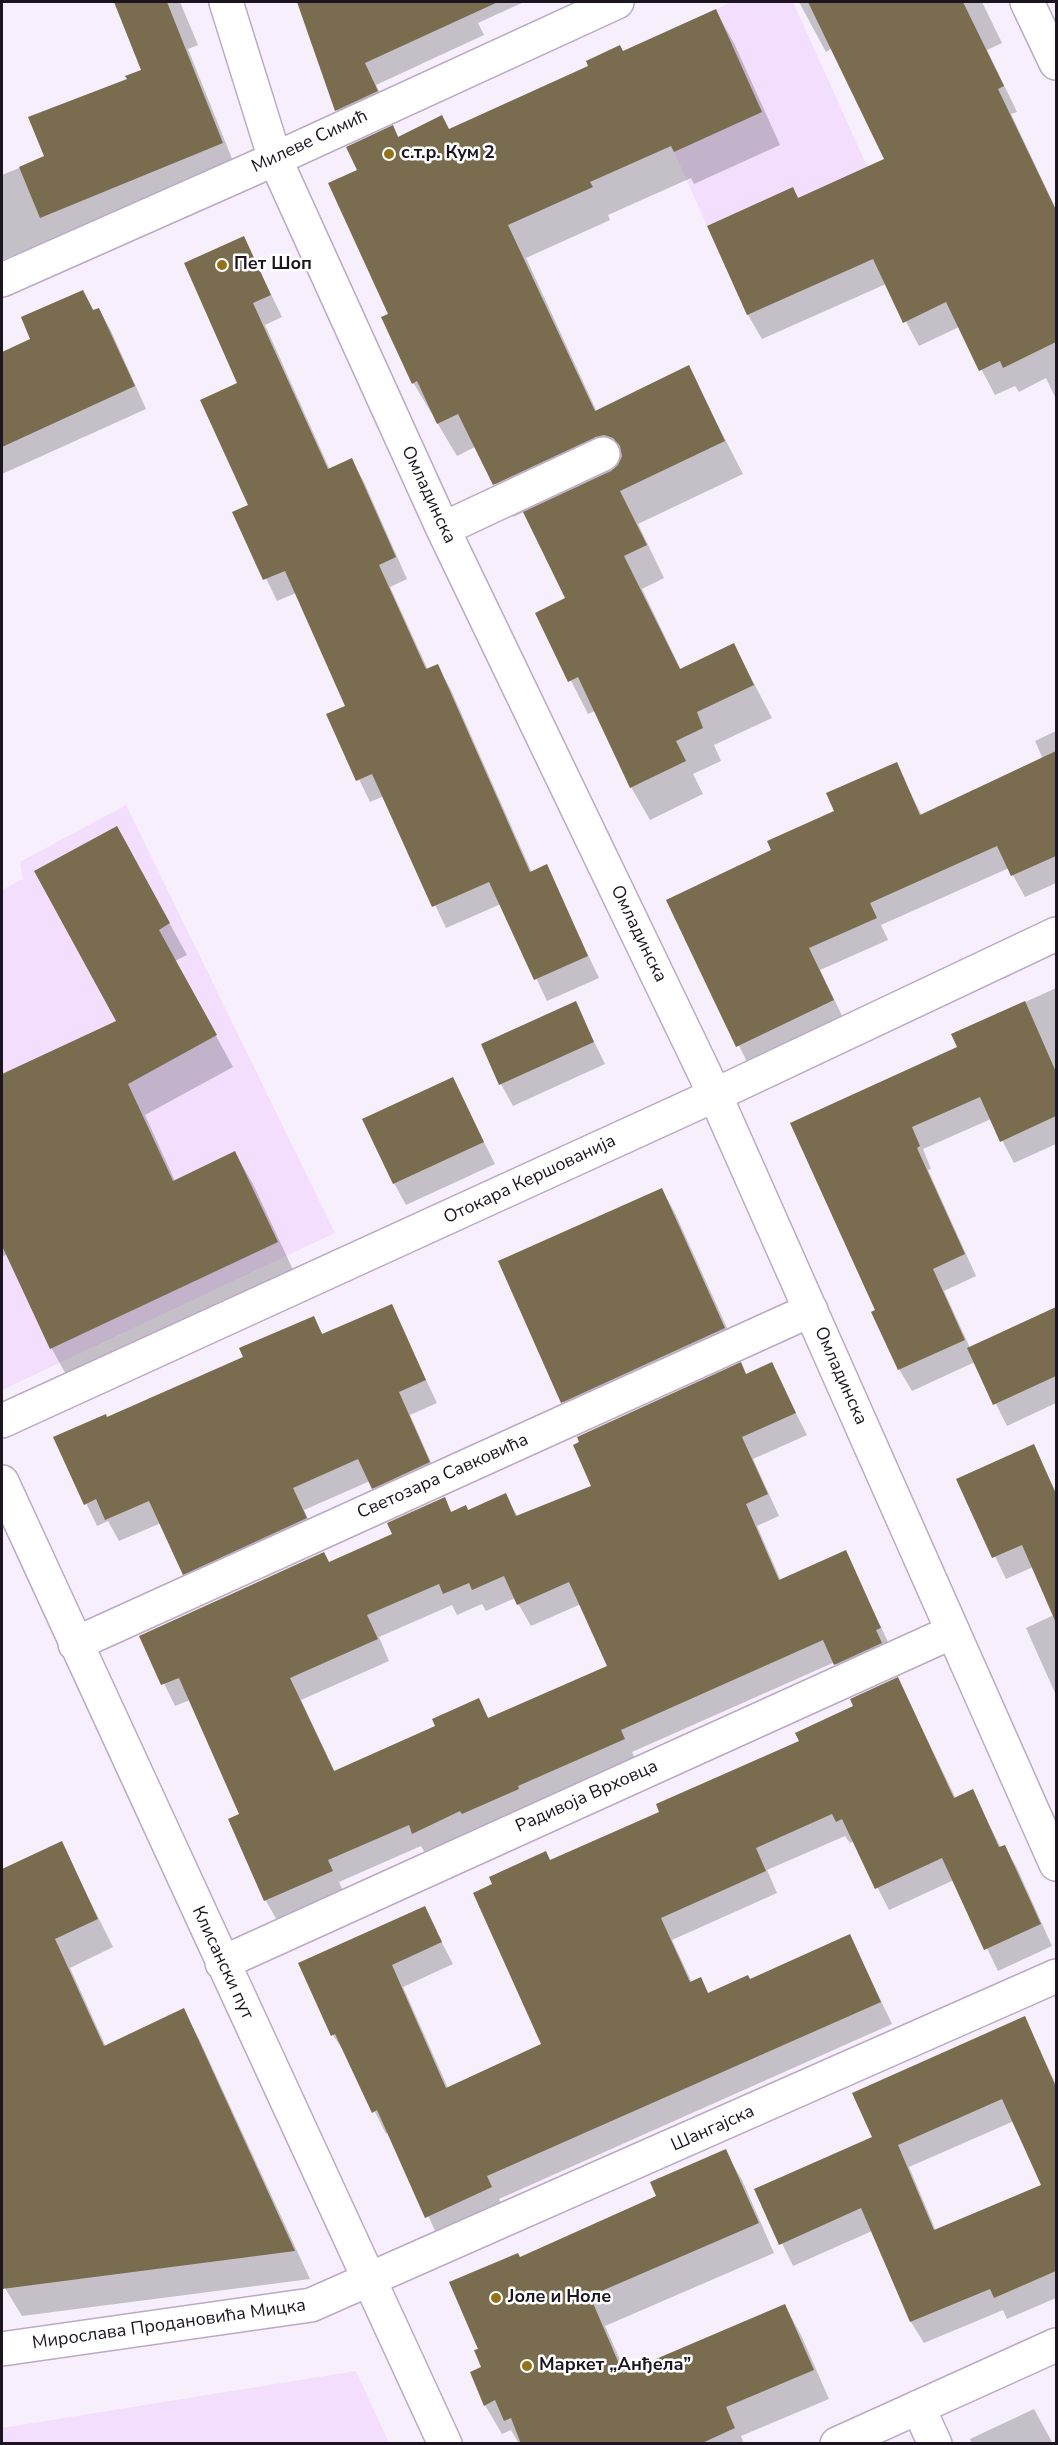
<!DOCTYPE html>
<html>
<head>
<meta charset="utf-8">
<style>
  body { margin:0 }
  #map { position:relative; width:1058px; height:2445px; overflow:hidden; background:#f7effb; font-family:"Nunito Sans",sans-serif }
  canvas { display:block }
  .frame { position:absolute; inset:0; border:3px solid #1c1520; pointer-events:none }
</style>
</head>
<body>
<div id="map">
<canvas width="1058" height="2445"></canvas>
<div class="frame"></div>
</div>
<script>
const context = document.querySelector('canvas').getContext('2d');
context.lineJoin = 'round';
function fillPath(path, color) {
  context.fillStyle = color;
  context.fill(path, 'evenodd');
}
function stroke(path, color, width, dash) {
  context.strokeStyle = color;
  context.lineWidth = width;
  context.lineCap = dash ? 'butt' : 'round';
  context.setLineDash(dash || []);
  context.stroke(path);
}
function write(font, color, halo, rows, align = 'center') {
  context.font = font + ' "Nunito Sans",sans-serif';
  context.lineWidth = 5;
  context.setLineDash([]);
  context.textBaseline = 'middle';
  context.strokeStyle = halo;
  context.fillStyle = color;
  for (const [text, x, y, turn = 0] of rows) {
    context.save();
    context.translate(x, y);
    context.rotate((+turn || 0) * Math.PI / 180);
    context.textAlign = isNaN(turn) ? turn : align;
    if (halo) context.strokeText(text, 0, 0);
    context.fillText(text, 0, 0);
    context.restore();
  }
}
fillPath(new Path2D(`
  M732,2h61l110,244 -156,69 -119,-266z
  M126,805l209,428 -333,157v-500l21,-11 -3,-17z
  M356,2371l33,72h-387v-15z`), '#f3dffd');
fillPath(new Path2D(`
  M115,2h65l18,43 -10,4 47,117 -233,94v-85l44,-18 83,-78 14,-8z
  M308,2h216l-46,21 6,12 -108,50 13,28 -40,19 -12,-22z
  M799,2h183l20,41 -15,7 30,62 -6,2 45,95 -8,7 8,18v165l-10,-21 -27,14 -4,-6 -20,9 -36,-68 -40,19 -33,-62 -124,55 -14,-24 -39,-88 84,-38 6,10 87,-39 -54,-112 -6,4z
  M716,11l18,32 46,102 -86,39 -3,-6 -83,37 2,5 -84,38 71,154 91,-45 55,107 -105,50 26,54 -22,11 39,81 53,-25 38,73 -58,27 7,16 -28,13 10,20 -53,26 -19,-33 -36,-76 -7,3 -51,-100 30,-15 -43,-87 -11,5 -38,-70 -18,9 -43,-72 -31,-66 7,-4 -31,-143 34,-44 6,11 50,-8zM593,430l22,38 -2,2 -22,-39z
  M244,238l38,79 -17,8 65,145 21,-10 13,22 43,97 -17,8 38,83 9,-4 13,22 82,185 14,-7 53,112 -52,23 -46,-97 -55,24 -62,-132 -14,6 -42,-87 19,-9 -51,-113 -19,8 -43,-89 16,-7 -11,-121z
  M83,292l11,19 5,-2 12,22 35,78 -144,65v-121l30,-13z
  M1056,731v152l-31,14 -16,-29 -128,57 7,15 -68,30 25,52 -95,46 -82,-167 105,-50 63,-39 60,-48 26,52 121,-57 -8,-18z
  M134,859l53,96 -12,6 58,106 -88,48 30,66 60,-28 18,31 42,90 -226,106 -17,-31 -45,-95 -5,3v-181l116,-55z
  M1056,988v156l-42,19 -23,-44 -68,30 8,20 -3,1 48,106 -32,15 26,57 86,-39v94l-49,23 -32,-64 -63,29 -13,-22 -22,-58 -85,-188 167,-75 -6,-13z
  M575,1003l30,61 -92,42 -12,-22z
  M452,1079l43,85 -89,41 -12,-22z
  M662,1190l12,21 63,139 -162,74 -12,-22z
  M391,1306l46,97 -27,12 31,70 -56,25 -15,-29 -66,29 14,30 -121,55 -36,-72 -42,18 -11,-20 -11,5 -42,-88 52,-19 138,-61 68,-40 10,17z
  M771,1364l36,71 -54,24 26,57 -22,10 24,55 64,-29 47,98 -44,36 -13,-24 -203,90 5,10 -211,93 -5,-9 -82,36 5,11 -66,29 -12,-21 -36,-81 11,-5 -51,-115 -15,6 -34,-70 188,-72 65,-29 50,-36 8,14 15,-2 38,-16 13,22 75,-30 154,-112zM515,1598l16,28 50,-22 28,63 -120,52 -11,-19 -41,27 -102,45 -34,-72 88,-39 -10,-24 73,-32 5,10 25,-11 4,7z
  M1033,1446l23,46v203l-30,-67 28,-13 -21,-48 -27,12 -48,-99z
  M898,1679l58,120 16,-8 29,57 3,-2 13,22 35,78 -54,25 -44,-91 -65,30 -35,-69 -4,2 -5,-7 -78,34 10,23 -105,47 20,43 17,11 40,-13 101,-45 42,88 -393,175 5,11 -65,29 -50,-107 -3,2 -39,-78 -14,-21 -33,-71 124,-56 29,56 -50,23 45,101 95,-43 7,-184 111,-49 140,-71z
  M61,1843l52,104 -43,21 36,79 77,-37 16,29 111,240 -288,37 -17,-28 -3,-8v-409z
  M1024,2018l32,66v214l-49,21 -4,-9 -79,33 -13,-21 -39,-91 -79,35 -37,-76 118,-52zM1014,2121l29,64 -107,46 -27,-64z
  M725,2151l17,29 32,73 -169,73 21,47 159,-67 16,29 28,64 -88,37 3,8h-225l-8,-14 -9,4 -17,-29 -5,-56 39,-90 139,-62z
  M1034,2409l19,35h-81l-2,-5z`), '#0003');
fillPath(new Path2D(`
  M114,2h53l56,141 -183,75 -21,-51 25,-11 -16,-39 99,-38 -2,-3 16,-6z
  M297,2h201l-133,61 13,28 -43,20z
  M808,2h155l41,84 -6,3 58,121v132l-53,26 -3,-7 -21,10 -33,-69 -43,21 -30,-64 -126,56 -40,-89 86,-39 5,11 86,-39z
  M716,9l46,103 -88,40 -3,-6 -81,36 3,5 -85,38 87,186 94,-46 36,76 -105,50 27,54 -23,11 56,113 54,-26 20,42 -57,27 6,16 -27,13 10,20 -56,27 -52,-111 -10,5 -33,-69 30,-15 -42,-86 88,-41 7,-6 4,-9 -2,-10 -7,-8 -9,-3 -8,2 -103,48 -35,-71 -21,10 -20,-43 -5,3 -31,-67 7,-3 -60,-131 29,-13 -11,-23 47,-22 5,12 44,-22 7,14 139,-63 -2,-5 34,-16 3,6z
  M244,236l27,59 -18,8 75,166 24,-11 44,99 -17,8 47,104 12,-5 92,208 17,-8 41,92 -54,24 -45,-98 -57,25 -60,-133 -16,7 -30,-67 19,-8 -60,-135 -22,9 -31,-68 16,-7 -48,-105 37,-17 -53,-120z
  M83,290l10,20 6,-2 36,78 -133,61v-95l28,-13 -9,-22z
  M1056,751v105l-45,20 -14,-30 -127,57 7,15 -68,30 25,52 -98,47 -70,-147 105,-50 -4,-9 67,-30 -8,-18 71,-31 23,53z
  M117,826l53,97 -11,7 58,105 -89,49 45,97 62,-30 43,91 -228,107 -48,-103v-172l114,-53 -82,-150z
  M576,1001l18,41 -95,43 -18,-41z
  M1025,1001l31,71v44l-56,26 -20,-45 -68,30 8,19 -3,2 48,106 -32,15 32,71 -67,30 -27,-58 4,-2 -85,-187 167,-76 -6,-13z
  M453,1077l31,65 -91,42 -31,-65z
  M662,1188l63,140 -164,75 -63,-142z
  M392,1304l34,76 -27,12 31,70 -58,27 -14,-30 -65,29 14,30 -124,57 -34,-74 -44,19 -9,-21 -12,6 -31,-68 53,-23 1,3 136,-60 -4,-9 75,-32 8,18z
  M1056,1307v69l-63,29 -26,-57z
  M741,1362l5,12 26,-12 24,51 -54,24 26,57 -22,10 33,76 67,-30 35,78 -5,2 6,13 -48,22 -11,-25 -202,90 4,9 -107,47 1,3 -57,25 -2,-3 -48,23 -3,-9 -81,35 5,11 -69,30 -36,-82 11,-5 -60,-136 -18,7 -22,-49 185,-84 5,10 63,-28 -5,-11 58,-26 6,15 15,-7 2,5 38,-17 10,23 75,-30 -18,-41 6,-3 -2,-5zM504,1576l13,29 52,-23 38,84 -119,52 -9,-20 -47,21 3,7 -101,45 -44,-93 88,-39 -11,-24 72,-31 4,10 26,-11 3,7z
  M1034,1444l22,50v129l-34,-78 -30,13 -36,-79z
  M898,1677l56,121 19,-9 26,58 6,-2 36,79 -57,26 -42,-92 -67,31 -33,-70 -6,3 -4,-8 -76,34 10,23 -105,47 29,64 11,-5 7,16 40,-18 2,4 100,-45 31,68 -394,174 5,11 -67,31 -48,-108 -5,3 -37,-79 -4,2 -33,-73 127,-57 17,36 -50,23 54,123 95,-44 -68,-151 19,-9 -3,-7 57,-26 4,9 109,-48 -3,-8 143,-63 -4,-8 58,-27 -3,-7z
  M62,1841l36,78 -43,20 49,107 80,-38 111,243 -293,38v-420z
  M1025,2016l31,71v184l-62,27 -4,-9 -80,33 -49,-114 -82,37 -25,-56 118,-52 -20,-44zM1002,2099l39,86 -107,45 -36,-85z
  M726,2149l33,74 -169,73 33,77 162,-69 29,66 -88,37 9,21 -35,16h-179l-10,-26 -7,3 -9,-21 -11,6 -14,-34 11,-5 -7,-17 4,-1 -29,-67 69,-29 2,4 136,-61 -6,-14z`), '#7a6d4f');
const minor = new Path2D(`
  M226,2l49,157 168,370 272,566 341,769
  M1027,2l29,61
  M2,280l273,-121 342,-157
  M443,529l160,-75
  M2,1421l713,-326 341,-161
  M2,1482l443,962
  M75,1644l736,-334
  M222,1963l730,-331
  M2,2349l309,-44 745,-329
  M918,2407l17,37
  M837,2444l219,-99`);
stroke(minor, '#bca9c6', 36);
stroke(minor, '#fff', 33);
for (const [x, y, r, color] of [
  [389,154,6,"#937219"],
  [222,265,6,"#937219"],
  [496,2298,6,"#937219"],
  [527,2366,6,"#937219"]
]) {
  const dot = new Path2D();
  dot.arc(x, y, r, 0, 2 * Math.PI);
  context.fillStyle = color;
  context.fill(dot);
  stroke(dot, '#fff', 2);
}
write('18px', '#1c1520', '#fff', [
  ["Милеве Симић",310,142,-25],
  ["Омладинска",428,495,65],
  ["Омладинска",638,934,64],
  ["Отокара Кершованија",530,1180,-25],
  ["Омладинска",840,1376,66],
  ["Светозара Савковића",443,1477,-24],
  ["Радивоја Врховца",587,1797,-24],
  ["Клисански пут",222,1963,65],
  ["Шангајска",713,2129,-24],
  ["Мирослава Продановића Мицка",169,2325,-8]
]);
write('bold 18px', '#1c1520', '#fff', [
  ["с.т.р. Кум 2",401,154],
  ["Пет Шоп",234,265],
  ["Јоле и Ноле",508,2298],
  ["Маркет „Анђела”",539,2366]
], 'left');
</script>
</body>
</html>
